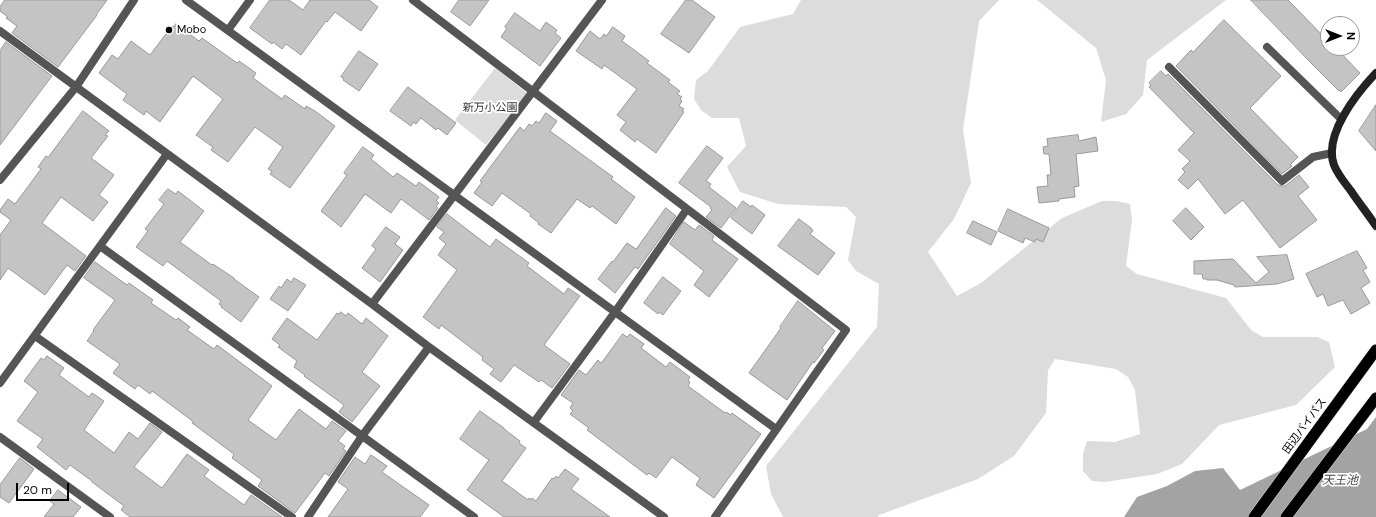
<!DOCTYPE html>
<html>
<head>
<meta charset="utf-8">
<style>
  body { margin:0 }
  #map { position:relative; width:1376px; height:517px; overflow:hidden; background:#fff; font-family:"DM Sans",sans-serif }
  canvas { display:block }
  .north { position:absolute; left:1320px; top:16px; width:40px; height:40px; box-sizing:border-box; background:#fff; border:1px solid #999; border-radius:50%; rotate:90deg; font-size:11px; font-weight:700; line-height:16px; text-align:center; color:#000 }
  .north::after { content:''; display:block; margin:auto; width:14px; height:18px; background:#000; clip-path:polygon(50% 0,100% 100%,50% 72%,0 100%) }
  .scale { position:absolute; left:16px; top:483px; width:53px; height:18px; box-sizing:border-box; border:2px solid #000; border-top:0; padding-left:5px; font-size:12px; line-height:14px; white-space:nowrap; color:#000; -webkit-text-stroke:3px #fff; paint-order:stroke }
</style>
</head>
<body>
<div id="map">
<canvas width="1376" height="517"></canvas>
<div class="north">N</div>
<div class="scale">20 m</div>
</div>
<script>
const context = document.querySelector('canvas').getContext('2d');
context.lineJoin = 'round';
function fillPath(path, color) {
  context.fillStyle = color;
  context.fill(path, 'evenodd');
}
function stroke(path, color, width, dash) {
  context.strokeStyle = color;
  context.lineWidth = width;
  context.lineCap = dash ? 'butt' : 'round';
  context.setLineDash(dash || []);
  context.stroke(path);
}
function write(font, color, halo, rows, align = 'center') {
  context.font = font + ' "DM Sans","Noto Sans JP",sans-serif';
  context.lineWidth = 3.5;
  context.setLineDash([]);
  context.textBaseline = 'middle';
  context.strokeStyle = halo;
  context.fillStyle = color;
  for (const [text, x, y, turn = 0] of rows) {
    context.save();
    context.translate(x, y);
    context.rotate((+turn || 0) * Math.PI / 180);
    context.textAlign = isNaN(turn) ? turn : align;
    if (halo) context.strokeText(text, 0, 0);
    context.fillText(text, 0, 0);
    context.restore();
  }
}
fillPath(new Path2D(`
  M801,0h198l-20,21 -16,109 8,53 -17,36 -26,33 29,44 24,-13 81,-65 40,-17h14l14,3 2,16 -6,46 11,8 89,24 25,32 12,7h54l12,5 6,25 -39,38 -77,20 -37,39 -25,10 -52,8 -13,-1 -9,-10v-17l4,-13 28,1 25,-8 -5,-44 -7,-13 -12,-8 -61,-10 -7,11 -2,43 -32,43 -36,23 -99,36 -1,2h-95l-12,-23 -5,-28 111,-139 2,-43 -23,-13 -8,-11 8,-43 -10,-10 -68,-3 -38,-12 -13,-25 19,-21 -7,-28h-27l-11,-8 -7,-11 2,-19 12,-9 32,-44 53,-13z
  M1037,0h189l-79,60 -4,35 -17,19 -25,8 5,-42 -10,-32z
  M495,68l33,26 -42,51 -31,-25z`), '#dcdcdc');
fillPath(new Path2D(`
  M1376,417v100h-252l13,-20 30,-11 28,-15 28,-3 17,22 127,-61z`), '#a3a3a3');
const building = new Path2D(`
  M5,0h102l-11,15h1l-39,52 -46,-34 5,-7 -11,-8 2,-1 -8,-6v-4z
  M270,0h19l14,10 7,-10h59l9,7 -17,24 -26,-19 -8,10 -1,-1 -25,34 -15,-11 -4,5 -9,-7 -1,2 -22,-16z
  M459,0h30l-19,26 -19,-14z
  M686,0h6l23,17 -26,36 -28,-19z
  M1251,0h37l40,41v7h8l24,25 -19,19 -1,-2 -1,1 -29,-29z
  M515,13l25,18 6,-9 11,8 -2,3 6,5 -21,28 -39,-29 6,-9 -2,-1z
  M1224,20l57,56 -31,32 48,49 -8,8 2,1 -10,8 -106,-108 15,-16 2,2z
  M176,24l23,17 3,-3 35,25 2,-2 17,12 -3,5 29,21 3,-4 20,14 1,-3 9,5 20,15 -45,62 -20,-14 2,-3 -4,-2 15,-22 -28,-20 -27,35 -17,-12 2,-3 -17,-12 27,-36 -30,-23 -33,46 -14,-11 -2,4 -21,-15 4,-6 -28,-21 13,-18 6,4 13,-18 19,14 22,-29 1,1z
  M613,27l12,9 -3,5 27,20 -2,2 23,17 -2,2 12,9 -3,3 5,3 -2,2 2,2 -3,5 5,3 -2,2 2,1 -28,41 -19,-14 -2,3 -15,-12 6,-8 -9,-7 20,-26 -33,-24 -2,4 -26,-18 14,-20 10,8 4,-5 2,2z
  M6,42l46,34 -52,69v-94z
  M359,51l19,13 -19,27 -16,-11 1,-2 -3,-1z
  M1161,71l5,5 2,-2 110,111 5,1h2l14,-11 10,12 -11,9 19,24 -37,28 -37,-48 -18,14 -27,-35 -10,10 -10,-9 7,-8 -3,-3 8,-8 -12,-11 16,-17 -45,-46 2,-2 -2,-2z
  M408,87l48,36 -9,12 -9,-7 -2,2 -15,-12 -5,6 -3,-2 -2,4 -21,-15z
  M1376,105v46l-17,-20z
  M83,111l26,20 -4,4 3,1 -17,22 23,17 -15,20 9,7 -15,19 -32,-24 -19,26 44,33 -11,15 -8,-6 -22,30 -37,-27 -8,12v-45l11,-15 -11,-8v-2l8,-11 7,5 26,-35 -3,-2 8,-11 2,1z
  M546,113l11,8 -7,10 63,46 -2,2 24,18 -19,27 -24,-18 -2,2 -13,-9 -26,34 -13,-9 1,-1 -9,-7 1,-2 -29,-21 -10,13 -18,-13 8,-11 -2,-1 40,-54 4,4 5,-7 3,2 4,-5 3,2z
  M1078,135l1,6 17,-4 2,14 -22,3 3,32 -5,1 1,10 -16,2v2l-20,2 -2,-16 11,-1 -1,-11h4l-2,-21h-5l-1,-7 5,-1 -1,-7z
  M707,146l16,12 -17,23 5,3 -2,3 27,21 -15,20 -15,-11 6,-7 -2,-2 1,-1 -32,-24z
  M363,147l11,8 -3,4 22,18 4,-4 19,13 3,-4 20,15 -3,4 3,2 -3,3 2,2 -9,12 -28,-21 -10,14 -26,-19 -24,33 -20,-16 26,-36 -3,-2z
  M168,189l8,5 2,-3 26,20 -24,31 32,23 1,-1 21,14v1l25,18 -18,25 -20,-15 1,-1 -3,-2 2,-3 -54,-40 -4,5 -27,-19 12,-16 -3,-2 19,-25 -5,-4z
  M743,201l8,6 1,-2 13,10 -13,19 -21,-16z
  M666,208l10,8 -38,53 -3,-2 -20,26 -17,-14 14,-18 1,1 14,-19 9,6z
  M1186,208l18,19 -13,13 -18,-19z
  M1008,209l41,19 -6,14 -7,-3 -1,3 -10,-4 -2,5 -25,-12z
  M447,214l43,33 6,-8 33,24 -2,3 37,28 4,-6 12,8 -36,49 26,19 -18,24 -11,-8 -2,2 -25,-17 -13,17 -11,-8 4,-5 -12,-9 1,-3 -42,-32 -2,4 -16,-12 34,-47 -19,-15 8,-11 -7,-6 5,-6 -7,-5z
  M799,219l12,9 2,3 -3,3 25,19 -17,22 -40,-29z
  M973,221l24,11 -6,13 -24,-12z
  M684,222l11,8 4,-5 15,11 -2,4 26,19 -29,38 -15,-12 10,-14 -34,-27z
  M386,227l14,10 -5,7 8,6 -23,32 -18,-14 14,-19 -4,-3z
  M1357,251l10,17 -4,2 7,12 -9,6 9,15 -19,11 -8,-14 -15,6 -5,-12 -6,3 -11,-23z
  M1287,255l7,24 -17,5 -42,3 -1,-2 -17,-5h-10v-1h-4l-1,-5h-8v-13l39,-2 23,24 13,-11 -12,-15z
  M95,262l32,23 2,-2 24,17 -2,3 25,17 2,-2 12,9 -3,3 27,19 3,-4 55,41 -24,34 28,20 23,-31 27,20 6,-8 14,10 -8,10 7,5 -2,3 3,2 -17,25 -4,-3 -30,40 -37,-27 4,-6 -30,-22 2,-4 -42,-31 2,-1 -42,-31 -2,3 -12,-9 -3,4 -22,-16 7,-9 -33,-23 7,-10 -1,-1 22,-30 -31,-22z
  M663,277l18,14 -18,24 -4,-3 -1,2 -14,-11z
  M294,278l12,7 -18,26 -18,-12 9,-13 2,2 6,-9 4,3z
  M798,301l37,30 -13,17 2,2 -10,13 -1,-1 -26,38 -38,-27 32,-45 -1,-1z
  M341,312l5,4 2,-3 14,11 4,-6 22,18 -26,36 18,14 -28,36 -13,-10 5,-7 -40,-29 1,-1 -11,-8 3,-6 -19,-14 2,-2 -8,-6 15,-21 30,22 20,-27 2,1z
  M623,334l4,3 3,-3 14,10 -3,4 25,19 4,-5 20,15 -2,3 2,2 -2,4 37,27 1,-1 5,3 1,-2 29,21 -47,64 -18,-13 4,-7 -28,-21 -16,21 -7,-5 -2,2 -60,-45 2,-2 -19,-14 3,-3 -3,-3 3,-5 -12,-8 18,-25 7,5 12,-15 3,3z
  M47,356l17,12 -5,7 30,22 3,-4 12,8 -20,29 30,23 15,-21 9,7 12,-16 12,9 -28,35 28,21 25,-34 22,16 -5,6 40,29 7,-10 31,22h-152l-9,-7 3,-4 -32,-24v-1l-22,-16 -4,5 -29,-23 6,-8 -26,-18 21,-29 -14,-11 17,-23 3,2z
  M480,411l24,17v1l16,12 -1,2 7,5 -24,33 26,19 1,-2 2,2 1,-2 4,3 16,-23 2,1 2,-3 2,2 7,-9 14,10 -8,10 39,28h-106l-37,-27 22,-30 -29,-21z
  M371,455l16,11 -5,6 47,33 -9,12h-92l20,-28 -10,-7 17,-25 10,7z
  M20,458l14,11 -25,34 -9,-6v-12z
  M58,490l23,17 -8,10h-29l10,-13 -4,-3z`);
fillPath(building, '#c4c4c4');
stroke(building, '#999', 1);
const trunk = new Path2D(`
  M1254,517l122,-167
  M1286,517l90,-119`);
stroke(trunk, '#dbdbdb', 12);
stroke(new Path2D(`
  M186,0l590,429
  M413,0l433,330 -131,187
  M228,30l22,-30
  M0,31l372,273 57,43 235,170
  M1267,47l74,72
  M1169,67l113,114 31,-24 19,-4
  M100,246l374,271
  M372,304l230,-304
  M35,336l257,181
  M0,383l167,-229
  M534,422l81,-110 72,-103
  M0,437l110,80
  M308,517l54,-81 67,-89`), '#555', 8);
stroke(new Path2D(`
  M0,180l76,-93 58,-87`), '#555', 8);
stroke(new Path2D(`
  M1376,73c-19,20 -53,62 -42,92 4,10 11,18 17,26 8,12 17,23 25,35`), '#222', 8);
stroke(trunk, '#000', 11);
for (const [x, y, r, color] of [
  [169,30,4,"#000"]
]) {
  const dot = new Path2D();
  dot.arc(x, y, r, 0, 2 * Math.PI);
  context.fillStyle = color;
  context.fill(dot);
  stroke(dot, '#fff', 1.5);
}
write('11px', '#000', '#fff', [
  ["Mobo",177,30]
], 'left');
write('11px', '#333', '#fff', [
  ["新万小公園",490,108]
]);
write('11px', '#000', '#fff', [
  ["田辺バイパス",1305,426,-54]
]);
write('italic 12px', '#444', '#fff', [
  ["天王池",1340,481]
]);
</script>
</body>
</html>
